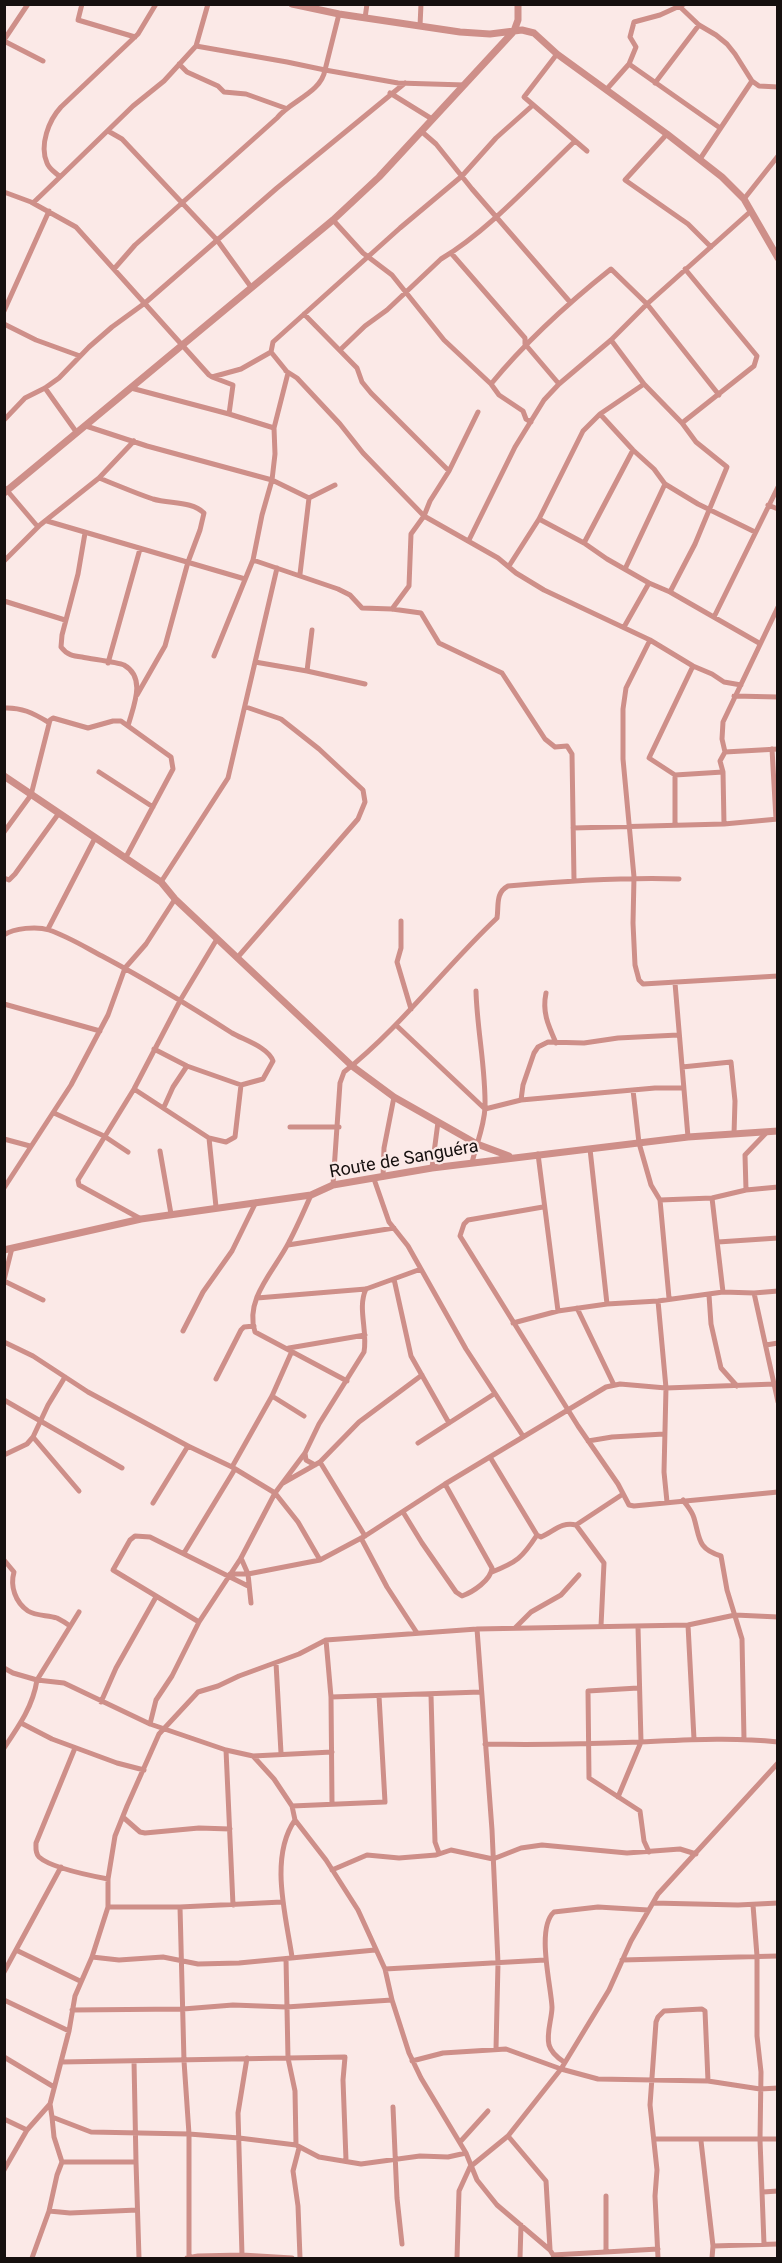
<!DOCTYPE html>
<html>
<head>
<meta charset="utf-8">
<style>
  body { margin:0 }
  #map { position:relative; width:782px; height:2263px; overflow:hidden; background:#fbe9e7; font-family:Roboto,sans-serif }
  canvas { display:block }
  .frame { position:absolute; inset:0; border:6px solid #16100f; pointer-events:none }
</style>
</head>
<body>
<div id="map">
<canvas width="782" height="2263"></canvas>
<div class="frame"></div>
</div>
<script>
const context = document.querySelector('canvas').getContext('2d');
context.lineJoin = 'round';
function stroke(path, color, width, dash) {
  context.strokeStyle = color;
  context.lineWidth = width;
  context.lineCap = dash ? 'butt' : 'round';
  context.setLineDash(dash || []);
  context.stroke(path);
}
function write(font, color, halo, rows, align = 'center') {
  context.font = font + ' Roboto,sans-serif';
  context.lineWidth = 4.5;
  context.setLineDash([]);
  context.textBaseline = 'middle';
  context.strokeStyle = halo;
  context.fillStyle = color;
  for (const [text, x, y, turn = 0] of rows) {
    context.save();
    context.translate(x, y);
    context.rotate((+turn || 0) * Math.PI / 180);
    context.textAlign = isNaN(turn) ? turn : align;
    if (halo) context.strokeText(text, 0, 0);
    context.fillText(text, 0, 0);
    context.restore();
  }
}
stroke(new Path2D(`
  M82,4l-4,16 57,17
  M156,4l-18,30 -77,73c-12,13 -22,38 -14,56 2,6 8,9 13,14l73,-71 31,-25 32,-35 12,-42
  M677,4l22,21 17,10 11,9 8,10 17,27 7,5 19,1
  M339,14l-14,56 73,13 67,2
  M365,18l2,-14
  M420,26l1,-22
  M4,40l24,-36
  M4,41l39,20
  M557,54l-33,43 63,54
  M179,64l8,8 31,14 6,6 22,2 39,14
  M629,64l91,64
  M655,83l44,-58
  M606,90l23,-26 7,-17 -6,-10 4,-15 26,-7 24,-11
  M390,93l42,26
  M108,131l14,8 95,101 34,47
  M421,131l15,13 36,45 98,113
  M667,134l-42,46 63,44 23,23
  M700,159l52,-78
  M4,192l27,10 45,25 133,148 3,2 29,-8 30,-17 17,21 -14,55
  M744,199l34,-43
  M33,203l27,-26
  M333,220l30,33 29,22 52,65 47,44
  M451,253l74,85v6l34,40
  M114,269l21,-24 142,-127c13,-17 44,-25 48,-48l-38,-8 -91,-16
  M4,311l45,-100
  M304,314l53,54 5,14 9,11 78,78
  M4,324l32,16 44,16
  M611,340l33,44 38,39 14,19 31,25 -32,77 -25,48
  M340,350l25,-24 22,-16 54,-51c47,-28 93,-79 133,-117
  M271,352l2,-10 127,-114 62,-52 34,-38 37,-33
  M286,371l11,7 43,46 23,29 61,63 74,42 18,15 28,17 106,50 43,26 19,8 12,8 17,3
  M212,377l21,8 -4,29 45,14 1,26 -3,26 -10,35 -9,45 -39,96
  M45,388l32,45
  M131,388l98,26
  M600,414l33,36 21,19 11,15 33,20 57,28
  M4,420l21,-22 20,-10 14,-10 30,-31 23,-20 33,-24 132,-115 128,-105
  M531,422l-5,-3 -3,-8 -24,-16 -8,-11c36,-44 76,-80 120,-115l36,35 72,91
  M682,423l72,-57 3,-10 -72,-87
  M86,426l61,20 125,34 37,18 26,-13
  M99,478c18,7 36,15 54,21 17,5 39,2 51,14l-4,17 -12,32 -23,84 -28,49
  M4,487l34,40
  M768,505l10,4
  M539,519l45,24 23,16 42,24 21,9 89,51
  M47,521l198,58
  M85,533l-7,41 -16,61 -1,12c6,8 12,9 21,10 9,2 35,5 42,8 23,13 9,42 4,61
  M469,540l46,-93 29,-47 15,-16 52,-44 36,-36 104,-93
  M584,543l49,-93
  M253,560l85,29 12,6 12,13 30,1 29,4 18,30 63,30 43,66 10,8 12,-1 5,8 2,126
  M4,561l36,-36 59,-47 35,-37
  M509,566l30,-47 44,-88 17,-17 44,-30
  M625,569l40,-85
  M300,574l9,-76
  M4,601l61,19
  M392,609l17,-23 2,-52 13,-18 6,-15 19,-30 29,-59
  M714,617l64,-130
  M624,627l25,-44
  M312,630l-5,41 58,13
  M650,640l-24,48 -3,21v50l11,118 -1,46 2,42 4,15 4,4 135,-8
  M255,662l52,9
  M108,663l32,-114
  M693,666l-44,92 26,17 48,-3
  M734,696l44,1
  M4,708c17,-1 29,5 44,14
  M772,749l4,70
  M725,752l53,-3
  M99,772l54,35
  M675,824v-49
  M724,824l-1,-52 -3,-11 5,-9 -3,-13 1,-17 55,-115
  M573,828l151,-4 54,-5
  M4,832l27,-37 19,-75 3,-2 35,10 25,-7h8l50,36 2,12 -47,88
  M4,878l5,2 6,-6 44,-61
  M161,882l67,-104 49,-210
  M401,921v27l-4,14 14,47
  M48,929l47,-91
  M4,935c10,-7 33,-9 45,-5 18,6 36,17 53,26 45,24 88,50 130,77 12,7 36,14 41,28l-10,18 -22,6 -6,52 -9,5 -17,-4 -75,-49
  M237,958l121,-139 7,-17 -2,-12 -44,-41 -38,-30 -35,-12
  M675,983l13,154
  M546,993c-4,19 2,32 10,50
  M4,1004l96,27
  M397,1026l88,83 36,-9 134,-12h28
  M154,1049l33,17 54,19
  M682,1067l49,-5 4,39 -1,33
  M633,1090l6,53 12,42 9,15 9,98
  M521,1100l2,-15 11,-32 4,-6 10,-5 36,1 34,-5 60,-3
  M164,1107l9,-20 14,-21
  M54,1113l50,23 24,16
  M290,1127h49
  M209,1138l7,69
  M4,1139l26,7
  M590,1149l17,155
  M160,1151l11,63
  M538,1154l20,157
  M472,1163c4,-18 12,-36 13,-55 1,-39 -8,-78 -9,-117
  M432,1168l6,-46
  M383,1177l1,-29 10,-51
  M374,1179l15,43 19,24 58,103 57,87
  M333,1185l7,-102 4,-11c57,-45 100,-104 153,-154 2,-12 -2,-25 11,-32 57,-5 113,-9 171,-7
  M4,1188l67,-103 37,-70 17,-47 21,-24 29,-45
  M746,1190l-1,-35 22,-23
  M311,1195c-7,16 -14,32 -22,47 -14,28 -45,57 -34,90l92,49
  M712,1198l11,94
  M660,1200l52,-2 34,-8 32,-3
  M543,1207l-75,13 -4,4 -4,12 118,190 40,58 11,21 5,1 144,-14
  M141,1219l-62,-34 -1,-5 56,-91 47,-90 36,-60
  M718,1242l60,-4
  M288,1245l106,-17
  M394,1279l17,77 38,67
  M4,1280l8,-32
  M4,1281l39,19
  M754,1293l24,109
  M709,1295l2,29 10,44 16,18
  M257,1298l109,-9 55,-20
  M658,1301l8,87 -2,84 3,30
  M577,1308l37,77
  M513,1323l45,-12 49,-7 51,-3 65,-9 31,1 24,-2
  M183,1331l20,-39 29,-41 24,-49
  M4,1342l29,14 55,36 100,54 44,21 43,26 23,29 22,38
  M766,1345l12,-2
  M289,1348l76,-13
  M216,1379l25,-49 3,-3 10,-1
  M272,1396l32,20
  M4,1400l118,68
  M33,1437l46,54
  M588,1441l24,-4 52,-3
  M418,1443l76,-49
  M305,1453l1,7 9,5
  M4,1455l23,-11 6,-7 15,-32 17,-28
  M490,1457l47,78 4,2c12,-5 21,-16 35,-12l28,38 -3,63
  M320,1462l45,74
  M232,1467l40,-71 20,-45
  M283,1483l37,-21 39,-40 63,-47
  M683,1500c4,6 9,11 11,18 6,20 3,31 27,38l6,34 15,49 2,100
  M153,1503l35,-57
  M403,1512l19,31 34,49 6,4c11,-4 29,-16 30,-28l-47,-84
  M576,1525l47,-31
  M361,1538l26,49 30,46
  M184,1553l51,-84
  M241,1558l7,16 3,29
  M4,1560l10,12c-4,14 1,30 14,39 8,5 20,4 29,7 4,2 9,5 13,8
  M492,1572c25,-10 30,-14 45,-37
  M230,1574h18l72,-14 45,-24 80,-52 161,-97 14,-3 46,4 109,-4
  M199,1622l-86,-52 17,-30 5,-4 15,1 98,49
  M688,1625l6,114
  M515,1628l16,-16 30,-17 18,-20
  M477,1629l15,201 6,133 -2,86
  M326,1640l5,57 1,106
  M276,1663l5,90
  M4,1668l9,5 24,7 27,3 86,41 76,26 27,6 21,23 18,27 3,14 31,40 32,50 27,59 7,31 17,53 12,25 45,75 11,27 20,25 53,45 5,8
  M638,1688l-50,3 1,87 51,33 4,30 5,11
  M431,1695l4,147 4,11
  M331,1697l150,-5
  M101,1702l15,-34 40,-71
  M21,1723l31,16 65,24 27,7
  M150,1724l6,-24 16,-24 27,-54 42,-64 34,-65 30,-40 14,-29 45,-72c4,-21 -7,-44 2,-63
  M485,1744c52,1 103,0 155,-2 46,-2 92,-5 138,0
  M4,1748c15,-22 29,-42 33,-68l42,-68
  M75,1748l-39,95c0,5 -1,10 3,14 12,11 53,19 69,22
  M226,1750l7,155
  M253,1756l79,-4
  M618,1797l23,-55 -3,-115
  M292,1806l93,-4 -6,-106
  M124,1818l16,14 5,1 54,-5 31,1
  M332,1870l35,-15 32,3 37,-3 15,-5 42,9 28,-11 21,-3 85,8 53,-4 16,5
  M653,1903l85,2 40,-2
  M753,1905l4,51v80l4,36 -1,68 4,104
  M108,1907h72l102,-5
  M180,1907l4,154 5,73v124
  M16,1950l64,31
  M92,1957l27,3 44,-3 35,7 41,-1 136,-13
  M292,1957c-6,-41 -23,-100 3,-137
  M286,1959l2,99 7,33 1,54
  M622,1960l156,-4
  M385,1969l160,-9
  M4,1972l57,-105
  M4,2000l65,31
  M72,2010l111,-1 50,-4 53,2 106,-7
  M4,2057l50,30
  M412,2061l31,-8 63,-4 55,20 37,10 110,2 52,8 18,-1
  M61,2062l284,-5 -2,23 3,80
  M564,2062c-6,-4 -13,-10 -15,-17 -3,-12 3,-26 3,-38 -1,-22 -16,-79 2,-95l44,-5 50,3
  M50,2104l2,13 39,15 98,2 50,4 57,7 23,12 42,7 59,-8 28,1 18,-4
  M393,2107l4,91 5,46
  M52,2117l2,20 8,25
  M4,2119l23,11
  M508,2136l38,45 4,68
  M655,2139h123
  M701,2141l12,105 -1,12
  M460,2142l28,-31
  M299,2148l-6,23 5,35 2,52
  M136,2162l3,96
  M4,2170l23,-40 23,-26 19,-73 6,-35 17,-39 16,-50v-28l7,-43 12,-30 32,-72 39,-42 20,-6 21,-10 60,-22 27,-14 151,-11 211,-4 47,-10 43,2
  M763,2192l15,-1
  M49,2211l21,2 67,-3
  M713,2246l65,-2
  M606,2252v-56
  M242,2255l-4,-142 9,-55
  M553,2255l105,-6
  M32,2258l17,-47 8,-36 5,-13h74l-2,-101
  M187,2258l11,-2 44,-1 50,3
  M457,2258l2,-67 11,-24 38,-31 53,-67 48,-79 22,-49 27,-47 120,-131
  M520,2258l1,-33
  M658,2258l-3,-62 2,-26 -7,-65 6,-83 2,-5 6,-6 38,-2 3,2 3,70`), '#ce8f89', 5);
stroke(new Path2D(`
  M292,4l47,10 121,18 30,2 32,-4 12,3 23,21 110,80 55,43 22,22 34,59
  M4,493l329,-273 46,-43 135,-146 4,-11v-16
  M4,776l157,106 14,17 177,167 42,31 83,47 32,12
  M4,1250l137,-31 170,-24 22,-10 99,-17 256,-31 90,-6`), '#ce8f89', 7);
write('18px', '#16100f', '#fbe9e7', [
  ["Route de Sanguéra",404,1160,-10]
]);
</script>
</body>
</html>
